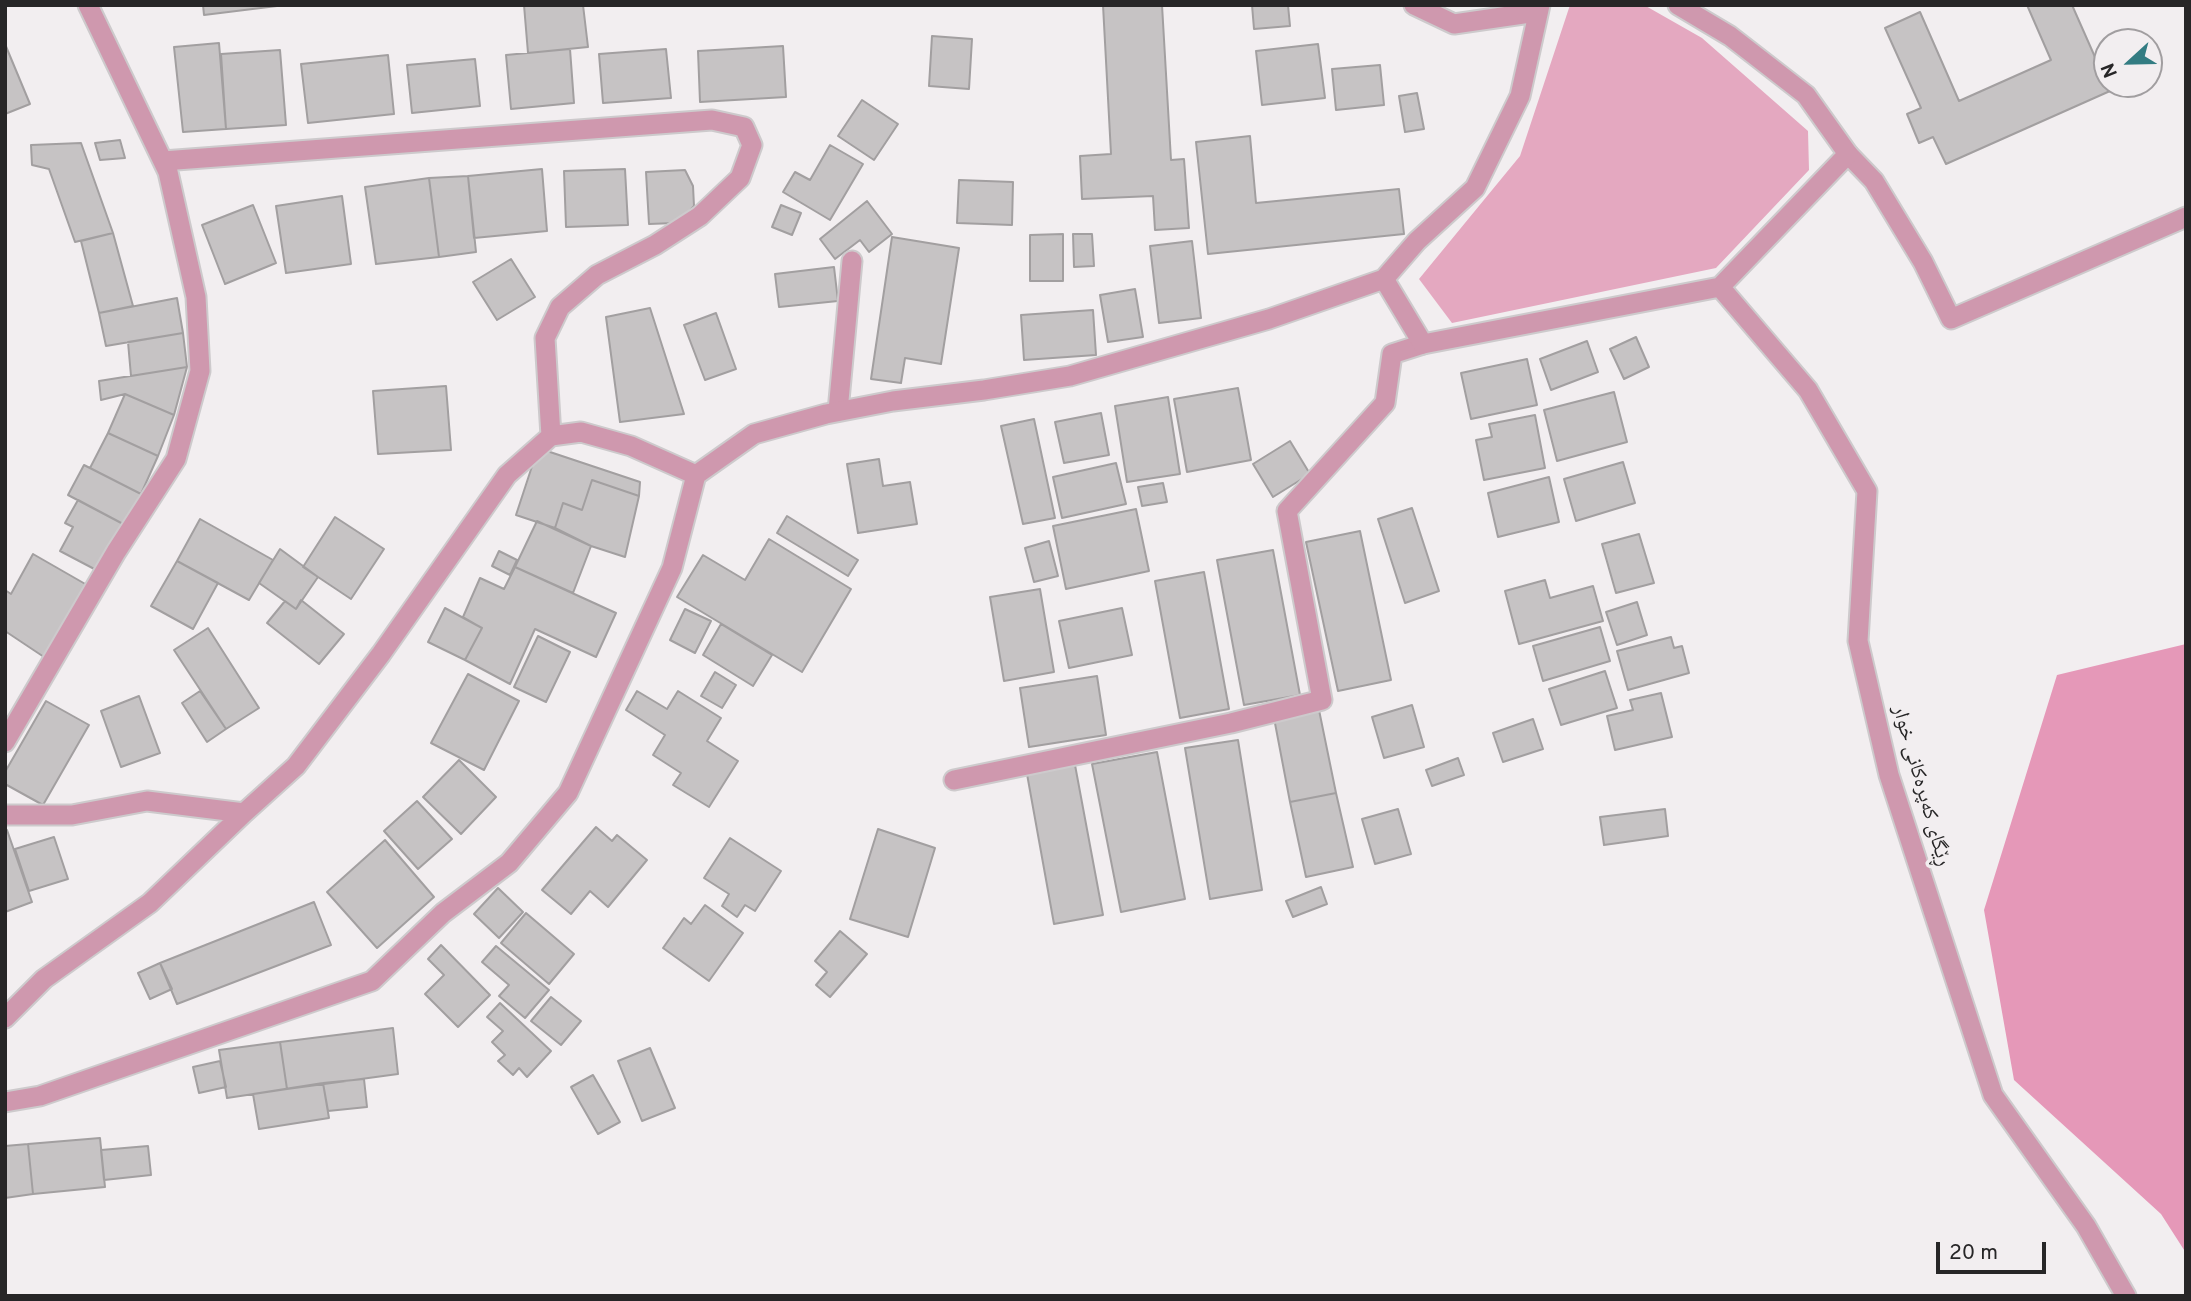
<!DOCTYPE html>
<html>
<head>
<meta charset="utf-8">
<style>
  body { margin:0 }
  #map { position:relative; width:2191px; height:1301px; overflow:hidden; background:#f2eef0; font-family:Overpass,sans-serif }
  canvas { display:block }
  .frame { position:absolute; inset:0; border:7px solid #272627; pointer-events:none }
  .north { position:absolute; left:2093px; top:28px; width:70px; height:70px; box-sizing:border-box; background:#f2eef0; border:2px solid #a19ea0; border-radius:50%; rotate:248deg; font-size:19px; font-weight:700; line-height:28px; text-align:center; color:#272627 }
  .north::after { content:''; display:block; margin:auto; width:24px; height:32px; background:#337c82; clip-path:polygon(50% 0,100% 100%,50% 72%,0 100%) }
  .scale { position:absolute; left:1936px; top:1242px; width:110px; height:32px; box-sizing:border-box; border:4px solid #272627; border-top:0; padding-left:9px; font-size:21px; line-height:24px; white-space:nowrap; color:#272627; -webkit-text-stroke:5px #f2eef0; paint-order:stroke }
</style>
</head>
<body>
<div id="map">
<canvas width="2191" height="1301"></canvas>
<div class="frame"></div>
<div class="north">N</div>
<div class="scale">20 m</div>
</div>
<script>
const context = document.querySelector('canvas').getContext('2d');
context.lineJoin = 'round';
function fillPath(path, color) {
  context.fillStyle = color;
  context.fill(path, 'evenodd');
}
function stroke(path, color, width, dash) {
  context.strokeStyle = color;
  context.lineWidth = width;
  context.lineCap = dash ? 'butt' : 'round';
  context.setLineDash(dash || []);
  context.stroke(path);
}
function write(font, color, halo, rows, align = 'center') {
  context.font = font + ' Overpass,"Noto Naskh Arabic",sans-serif';
  context.lineWidth = 7;
  context.setLineDash([]);
  context.textBaseline = 'middle';
  context.strokeStyle = halo;
  context.fillStyle = color;
  for (const [text, x, y, turn = 0] of rows) {
    context.save();
    context.translate(x, y);
    context.rotate((+turn || 0) * Math.PI / 180);
    context.textAlign = isNaN(turn) ? turn : align;
    if (halo) context.strokeText(text, 0, 0);
    context.fillText(text, 0, 0);
    context.restore();
  }
}
fillPath(new Path2D(`
  M1570,5h74l58,33 106,93 1,39 -93,98 -264,55 -33,-44 101,-123z`), '#e4a8c0');
fillPath(new Path2D(`
  M2186,644v609l-25,-39 -147,-134 -30,-170 73,-235z`), '#e598b8');
const building = new Path2D(`
  M203,5h74v1l-73,9z
  M524,5h59l5,42 -60,6z
  M1103,5h59l9,155 13,-1 5,69 -34,2 -2,-34 -71,3 -2,-43 31,-2z
  M1252,5h36l2,21 -36,3z
  M2027,5h45l38,86 -164,73 -13,-27 -14,6 -12,-29 14,-6 -36,-80 35,-16 39,89 92,-41z
  M932,36l40,3 -3,50 -40,-3z
  M219,43l7,86 -43,3 -9,-85z
  M5,44l25,60 -25,10z
  M1318,44l7,54 -63,7 -6,-54z
  M783,46l3,51 -86,5 -2,-51z
  M570,49l4,54 -63,6 -5,-54z
  M666,49l5,49 -68,5 -4,-49z
  M280,50l6,75 -60,4 -5,-75z
  M388,55l6,59 -86,9 -7,-59z
  M475,59l5,47 -68,7 -5,-48z
  M1380,65l4,40 -48,5 -4,-41z
  M1417,93l7,36 -19,3 -6,-36z
  M862,100l36,24 -24,36 -36,-24z
  M1250,136l6,67 143,-14 5,45 -196,20 -12,-112z
  M120,140l5,18 -25,2 -5,-17z
  M81,143l32,90 -38,9 -26,-73 -17,-4 -1,-20z
  M830,145l33,19 -33,56 -47,-28 12,-20 15,8z
  M542,169l5,62 -73,7 -6,-62z
  M625,169l3,56 -62,2 -2,-56z
  M685,170l8,16 1,20 -7,8 -12,9 -26,1 -3,-52z
  M468,176l8,76 -37,5 -10,-79z
  M429,178l10,79 -63,7 -11,-77z
  M959,180l54,2 -1,43 -55,-2z
  M342,196l9,68 -65,9 -10,-67z
  M867,201l25,33 -23,18 -9,-12 -25,19 -15,-20z
  M253,205l23,58 -51,21 -23,-59z
  M781,205l20,8 -9,22 -20,-8z
  M113,233l20,73 -34,7 -18,-72z
  M1063,234v47h-33v-46z
  M1073,234h19l2,32 -20,1z
  M892,237l67,11 -18,116 -36,-6 -4,25 -30,-4z
  M1192,241l9,77 -42,5 -9,-77z
  M511,259l24,38 -38,23 -24,-38z
  M834,267l4,34 -59,6 -4,-33z
  M1135,289l8,48 -35,5 -8,-47z
  M177,298l6,35 -77,13 -7,-33z
  M650,308l34,106 -64,8 -14,-105z
  M1093,310l3,45 -72,5 -3,-45z
  M716,313l20,56 -31,11 -21,-55z
  M183,333l4,34 -56,9 -3,-34z
  M1636,337l13,30 -25,12 -14,-30z
  M1587,341l11,31 -47,18 -11,-31z
  M1527,359l10,46 -66,14 -10,-46z
  M187,367l-13,48 -49,-21 -24,6 -2,-19z
  M446,386l5,64 -73,4 -5,-63z
  M1238,388l13,72 -64,12 -13,-73z
  M1614,392l13,50 -70,19 -13,-51z
  M125,394l49,21 -16,41 -50,-23z
  M1168,397l12,77 -53,8 -12,-76z
  M1101,413l8,42 -45,8 -9,-41z
  M1535,415l10,53 -61,12 -8,-40 16,-3 -3,-13z
  M1034,419l21,99 -32,6 -22,-98z
  M108,433l50,23 -17,38 -51,-26z
  M1290,441l20,33 -37,23 -20,-33z
  M538,448l102,34 -1,14 -47,-16 -10,30 -19,-7 -8,25 -39,-13z
  M879,459l4,27 27,-4 7,42 -59,9 -11,-69z
  M1623,462l12,41 -59,18 -12,-42z
  M1116,463l10,41 -64,14 -9,-41z
  M84,465l57,29 -16,31 -57,-30z
  M1549,477l10,45 -61,15 -10,-44z
  M592,480l47,16 -14,61 -34,-11 -36,-18 8,-25 19,7z
  M1163,483l4,19 -25,4 -4,-19z
  M78,500l47,25 -25,47 -40,-21 13,-24 -8,-4z
  M1412,508l27,83 -34,12 -27,-84z
  M1136,509l13,62 -83,18 -13,-63z
  M787,516l71,44 -10,16 -71,-43z
  M335,517l49,32 -33,50 -48,-32z
  M200,519l73,41 -24,40 -72,-39z
  M537,521l54,25 -18,47 -58,-26z
  M1360,531l31,149 -53,11 -32,-149z
  M1639,534l15,49 -38,10 -14,-49z
  M769,539l82,50 -49,83 -125,-75 26,-42 42,25z
  M1049,541l9,35 -24,6 -9,-34z
  M280,549l38,28 -22,32 -37,-26z
  M1273,550l27,145 -56,10 -27,-145z
  M499,551l18,9 -7,15 -18,-9z
  M33,554l54,31 -43,72 -39,-26v-41l6,4z
  M177,561l41,22 -25,46 -42,-23z
  M515,567l101,46 -20,44 -61,-28 -25,55 -45,-24 17,-32 -19,-11 17,-39 24,11z
  M1204,572l25,137 -49,9 -25,-137z
  M1545,580l5,18 43,-12 10,35 -84,23 -14,-53z
  M1040,589l14,83 -50,9 -14,-84z
  M301,600l43,34 -25,30 -52,-41 18,-22 11,8z
  M1637,602l10,33 -30,10 -11,-33z
  M445,608l37,20 -17,32 -37,-18z
  M1122,608l10,47 -63,13 -10,-47z
  M685,609l26,12 -16,32 -25,-13z
  M721,624l51,31 -19,31 -50,-31z
  M1600,627l10,34 -67,20 -10,-35z
  M208,628l51,80 -33,21 -52,-79z
  M538,636l32,16 -24,50 -32,-15z
  M1671,637l3,11 8,-2 7,27 -61,17 -11,-39z
  M1605,671l12,37 -56,17 -12,-36z
  M715,672l21,13 -14,23 -21,-12z
  M468,674l51,27 -35,69 -53,-27z
  M1097,676l9,59 -77,12 -9,-59z
  M200,691l26,38 -19,13 -25,-39z
  M637,691l30,18 11,-18 43,27 -14,23 31,20 -29,46 -36,-22 8,-12 -28,-18 12,-20 -39,-25z
  M1661,693l11,44 -57,13 -8,-34 26,-6 -3,-10z
  M139,696l21,57 -39,14 -20,-56z
  M46,701l43,24 -46,80 -38,-21v-12z
  M1412,705l12,42 -40,11 -12,-41z
  M1319,710l17,83 -46,9 -16,-84z
  M1533,719l10,30 -40,13 -10,-29z
  M1238,740l24,150 -52,9 -25,-151z
  M1157,752l28,147 -64,13 -29,-148z
  M1458,758l6,17 -32,11 -6,-16z
  M459,760l37,37 -35,37 -38,-37z
  M1075,765l28,150 -49,9 -27,-150z
  M1336,793l17,74 -47,10 -16,-75z
  M417,801l35,38 -34,30 -34,-38z
  M1398,809l13,45 -36,10 -13,-45z
  M1665,809l3,27 -64,9 -4,-28z
  M596,827l16,14 5,-6 30,25 -39,47 -18,-16 -19,23 -29,-24z
  M878,829l57,19 -27,89 -58,-18z
  M7,830l25,72 -27,10v-81z
  M54,837l14,42 -39,12 -14,-42z
  M730,838l51,33 -26,40 -10,-6 -8,12 -15,-11 7,-12 -25,-16z
  M385,840l49,57 -57,51 -50,-56z
  M1321,887l6,17 -34,13 -7,-16z
  M498,888l25,24 -24,26 -25,-24z
  M314,902l17,43 -154,59 -17,-41z
  M705,905l38,28 -34,48 -46,-33 21,-30 7,6z
  M526,913l48,41 -25,30 -48,-41z
  M840,931l27,23 -37,43 -14,-12 11,-13 -12,-11z
  M441,945l49,50 -32,32 -33,-33 19,-19 -16,-16z
  M496,946l53,44 -24,28 -26,-22 10,-11 -27,-23z
  M160,963l12,26 -22,10 -12,-26z
  M551,997l30,24 -20,24 -30,-24z
  M500,1003l51,48 -24,26 -8,-9 -6,7 -15,-14 7,-6 -13,-13 11,-11 -16,-14z
  M393,1028l5,46 -111,15 -7,-47z
  M280,1042l7,47 -60,9 -8,-48z
  M650,1048l25,60 -33,13 -24,-60z
  M220,1061l6,26 -27,6 -6,-26z
  M593,1075l27,47 -22,12 -27,-47z
  M364,1079l3,28 -39,4 -5,-28z
  M323,1083l6,35 -70,11 -6,-35z
  M100,1138l5,49 -72,7 -5,-50z
  M28,1144l5,50 -28,4v-52z
  M148,1146l3,29 -47,5 -3,-30z`);
fillPath(building, '#c6c3c4');
stroke(building, '#a29fa0', 2);
const service = new Path2D(`
  M1848,154l26,27 49,81 28,57 235,-102
  M838,411l14,-150
  M954,780l277,-57 91,-23 -35,-189 98,-108 7,-49 31,-10`);
const minor = new Path2D(`
  M1414,5l40,19 83,-12
  M163,161l549,-41 32,7 8,18 -12,33 -40,38 -45,29 -58,30 -37,32 -15,31 6,98
  M1384,279l39,65 297,-57 128,-133 -42,-59 -76,-59 -52,-31
  M1720,287l88,103 59,101 -9,150 31,134 104,320 93,131 40,70
  M5,742l111,-190 60,-93 24,-88 -4,-74 -28,-125 -80,-167
  M5,815h67l75,-14 97,12 52,-47 85,-112 126,-179 44,-39 30,-4 50,14 65,29
  M5,1018l39,-39 106,-76 94,-90
  M5,1102l35,-6 332,-115 71,-68 66,-50 59,-70 104,-225 24,-93 58,-41 72,-20 67,-13 91,-11 86,-14 199,-57 115,-40 33,-38 58,-53 45,-92 20,-91`);
stroke(service, '#cdcacc', 23);
stroke(minor, '#cdcacc', 23);
stroke(service, '#cf98ae', 19);
stroke(minor, '#cf98ae', 19);
write('21px', '#272627', '#f2eef0', [
  ["ڕێگای کەپرەکانی خوار",1920,786,74]
]);
</script>
</body>
</html>
